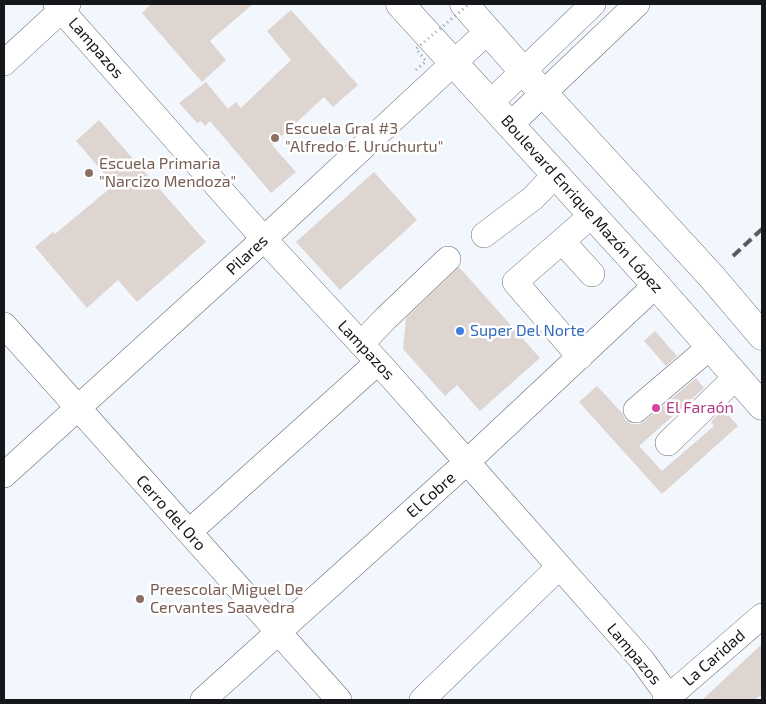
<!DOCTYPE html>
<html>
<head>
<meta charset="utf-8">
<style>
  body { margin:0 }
  #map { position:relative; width:766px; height:704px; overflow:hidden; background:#f2f6fd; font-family:"Exo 2",sans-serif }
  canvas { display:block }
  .frame { position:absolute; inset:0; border:5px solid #16171a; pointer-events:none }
</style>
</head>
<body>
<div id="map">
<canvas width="766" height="704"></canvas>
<div class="frame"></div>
</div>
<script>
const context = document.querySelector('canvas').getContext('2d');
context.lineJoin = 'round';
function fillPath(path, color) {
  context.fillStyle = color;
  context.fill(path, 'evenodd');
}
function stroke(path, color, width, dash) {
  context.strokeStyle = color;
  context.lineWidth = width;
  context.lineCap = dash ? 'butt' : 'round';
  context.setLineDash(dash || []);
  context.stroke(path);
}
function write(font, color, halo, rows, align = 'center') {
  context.font = font + ' "Exo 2",sans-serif';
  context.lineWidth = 5;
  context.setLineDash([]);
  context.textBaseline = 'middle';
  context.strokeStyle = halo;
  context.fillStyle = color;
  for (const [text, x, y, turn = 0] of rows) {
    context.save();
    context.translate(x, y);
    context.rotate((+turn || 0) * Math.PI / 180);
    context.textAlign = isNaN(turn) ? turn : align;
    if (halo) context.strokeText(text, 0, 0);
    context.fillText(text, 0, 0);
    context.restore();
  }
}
fillPath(new Path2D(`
  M151,4h102l-43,37 16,19 -24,22 -60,-69z
  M291,10l67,75 -25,22 -9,-10 -52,48 24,27 -25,21 -61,-72 -5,5 -4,-5 -4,2 -18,-20 27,-21 22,27 8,-7 5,6 50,-48 -24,-29z
  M99,120l107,122 -69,60 -19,-22 -31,28 -52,-61 18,-15 2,2 59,-49 -38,-44z
  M374,172l43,48 -77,70 -44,-48z
  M459,267l81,91 -60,53 -23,-26 -12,11 -42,-47 3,-31z
  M655,331l22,25 -11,10 -22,-25z
  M696,378l8,10 -65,58 23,25 52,-45 -3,-4 12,-13 15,17 -76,68 -83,-92 18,-16 26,28 2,6 7,4h7l6,-3z
  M762,644v51l-9,5h-51z`), '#ded5d1');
const minor = new Path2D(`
  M56,4l208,235 114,123 89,100 175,198 29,40
  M4,63l64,-59
  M490,103l103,-99
  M510,125l127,-121
  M484,235l49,-37 22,-23
  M562,241l30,33
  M4,325l335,375
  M361,344l25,-26 62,-59
  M580,357l-65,-75 77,-67
  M636,410l74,-63
  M668,443l68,-66
  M4,475l260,-236 224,-208
  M189,532l189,-170
  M203,700l264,-238 189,-177
  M422,700l137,-133
  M665,700l97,-84`);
const major = new Path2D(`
  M400,4l256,281 106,121
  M464,4l59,67 189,206 50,59`);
stroke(minor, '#676b71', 26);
stroke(major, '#676b71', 29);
stroke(minor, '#fff', 25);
stroke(major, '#fff', 28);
stroke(new Path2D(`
  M733,256l29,-27`), '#595b5f', 4, [10, 5]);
stroke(new Path2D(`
  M416,70l10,-9 -10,-12 53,-45`), '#9a9da2', 3, [1, 4]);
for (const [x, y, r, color] of [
  [275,138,5,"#8d6e63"],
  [89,173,5,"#8d6e63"],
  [460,331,5,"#3f7fe0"],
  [656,408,5,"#d1479c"],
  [140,599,5,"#8d6e63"]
]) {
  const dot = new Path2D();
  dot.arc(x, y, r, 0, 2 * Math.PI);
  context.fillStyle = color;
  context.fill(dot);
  stroke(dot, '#fff', 2);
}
write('16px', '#16171a', '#fff', [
  ["Lampazos",96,48,49],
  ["Boulevard Enrique Mazón López",582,204,48],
  ["Pilares",247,255,-43],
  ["Lampazos",366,350,47],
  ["El Cobre",431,495,-42],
  ["Cerro del Oro",171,513,48],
  ["Lampazos",634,654,50],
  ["La Caridad",714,658,-41]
]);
write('16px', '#785e54', '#fff', [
  ["Escuela Gral #3",285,129],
  ["\"Alfredo E. Uruchurtu\"",285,147],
  ["Escuela Primaria",99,164],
  ["\"Narcizo Mendoza\"",99,182],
  ["Preescolar Miguel De",150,590],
  ["Cervantes Saavedra",150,608]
], 'left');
write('16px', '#366cbe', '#fff', [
  ["Super Del Norte",470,331]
], 'left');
write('16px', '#b23c85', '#fff', [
  ["El Faraón",666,408]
], 'left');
</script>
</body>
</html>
